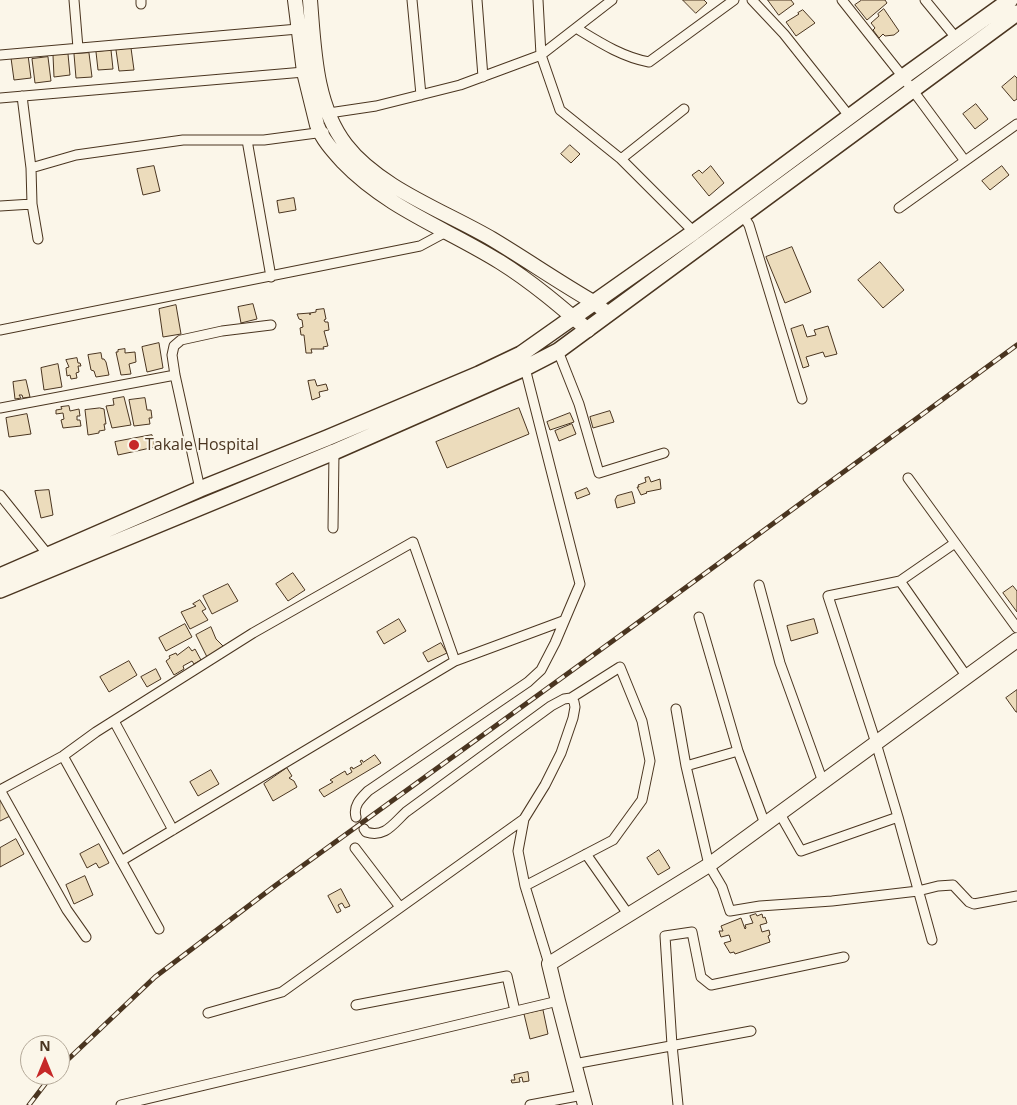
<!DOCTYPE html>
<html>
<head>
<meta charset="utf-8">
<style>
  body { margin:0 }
  #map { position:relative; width:1017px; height:1105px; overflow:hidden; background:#fbf6e9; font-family:"Open Sans",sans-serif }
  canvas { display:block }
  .north { position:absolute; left:20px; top:1035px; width:50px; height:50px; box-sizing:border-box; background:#fbf6e9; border:1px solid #b4a999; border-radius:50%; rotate:0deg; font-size:14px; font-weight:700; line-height:20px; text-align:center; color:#4a3520 }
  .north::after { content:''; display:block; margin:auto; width:18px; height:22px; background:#c62828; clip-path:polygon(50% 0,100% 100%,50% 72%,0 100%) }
</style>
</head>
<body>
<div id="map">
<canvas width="1017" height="1105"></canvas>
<div class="north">N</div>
</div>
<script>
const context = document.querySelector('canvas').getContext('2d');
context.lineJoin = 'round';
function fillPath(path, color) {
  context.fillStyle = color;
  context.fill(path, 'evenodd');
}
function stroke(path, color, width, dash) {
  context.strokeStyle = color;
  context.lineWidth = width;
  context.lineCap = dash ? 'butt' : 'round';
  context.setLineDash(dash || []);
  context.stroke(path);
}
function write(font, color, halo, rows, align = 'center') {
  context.font = font + ' "Open Sans",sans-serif';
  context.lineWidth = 4;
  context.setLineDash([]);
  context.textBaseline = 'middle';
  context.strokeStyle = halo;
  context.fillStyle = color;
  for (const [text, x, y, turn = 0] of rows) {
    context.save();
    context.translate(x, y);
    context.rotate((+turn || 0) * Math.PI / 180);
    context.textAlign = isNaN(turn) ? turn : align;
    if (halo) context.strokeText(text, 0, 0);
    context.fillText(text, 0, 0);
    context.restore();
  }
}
const building = new Path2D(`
  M683,0h21l3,3 -11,10z
  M768,0h23l3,4 -15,11z
  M862,0h23l2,3 -20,17 -12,-15z
  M884,9l15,22 -5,4 -9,1 -2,-2 -4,4 -6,-8 2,-2 -4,-5 8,-7 -1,-2z
  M803,10l12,13 -19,13 -10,-14 13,-8 -1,-1z
  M131,48l3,22 -15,1 -3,-21z
  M111,50l2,19 -15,1 -2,-18z
  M89,53l3,24 -16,1 -2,-24z
  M68,54l2,21 -16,2 -1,-22z
  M28,55l3,23 -17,2 -3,-22z
  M48,57l3,24 -16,2 -3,-24z
  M1015,76l2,2v21l-3,2 -12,-14z
  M976,104l12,15 -13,10 -12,-15z
  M570,145l10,9 -9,9 -10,-9z
  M154,166l6,25 -17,4 -6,-26z
  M711,166l13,17 -15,13 -17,-21 7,-5 3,3z
  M1002,166l7,9 -19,15 -8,-9z
  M294,198l2,12 -17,3 -2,-12z
  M792,247l19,45 -26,11 -19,-46z
  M880,262l24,28 -21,18 -25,-28z
  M253,304l4,15 -16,4 -3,-16z
  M176,305l5,29 -18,3 -4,-28z
  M324,309l2,10 -2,1 1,2h3l1,8 -5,1 4,15 -5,1 1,2h-13l1,4h-6l-2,-18h-3l-1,-7 3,-1 -1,-7 -3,-1 -2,-5 13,-1v2v-2l6,-1v-2z
  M803,325l4,12 9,-2 -2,-5 14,-4 9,28 -12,3 -2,-5 -17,5 3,9 -6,2 -12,-39z
  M159,343l4,25 -16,4 -5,-25z
  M125,349v4l10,-1 1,10 -7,2 2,10 -10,1 -5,-23h2v-2z
  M101,353l1,6h2l2,3 3,13 -13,2 -2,-6 -3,-1 -3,-15z
  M77,358l1,5h2l1,3h-3l1,6 -3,1 1,5 -6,1 -1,-4 -3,1 -1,-8 3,-1 -3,-7z
  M58,364l4,23 -18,3 -3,-22z
  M26,380l4,17 -7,1 -1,-3h-3l2,3 -6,1 -2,-17z
  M315,380l2,6 9,-2 2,6 -9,2 1,5 -8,3 -4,-19z
  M124,397l7,28 -19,3 -6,-22 8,-1 -1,-6z
  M145,398l2,12h4l1,8h-3l1,6 -16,2 -5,-26z
  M69,406l1,5 9,-2 1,7h-3v4h3l1,6 -18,2 -2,-8 3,-1 -1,-6 -7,1v-4l6,-1 -1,-2z
  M100,408l4,1 2,15h-2l1,6 -6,1v2l-11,2 -3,-25z
  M519,408l10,26 -82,34 -11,-26z
  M610,411l4,11 -21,6 -3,-11z
  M570,413l4,9 -24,8 -3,-8z
  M27,414l4,20 -22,3 -3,-19z
  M572,424l4,10 -17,7 -4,-10z
  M152,435l3,12 -37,8 -3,-13z
  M649,477l2,5 9,-3 1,10 -15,3 1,1 -6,2 -4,-8h2l-1,-2 8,-3 -1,-4z
  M587,488l3,6 -13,5 -2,-6z
  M49,490l4,25 -12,3 -6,-27z
  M632,492l3,11 -18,5 -2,-8 2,-4z
  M293,573l12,17 -17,11 -12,-17z
  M228,584l10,17 -26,13 -9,-18z
  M1013,586l4,5v21l-14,-19z
  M200,600l6,9 -4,2 6,9 -18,9 -9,-17 15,-6 -3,-2z
  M399,619l7,12 -22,13 -7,-12z
  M814,619l4,14 -27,8 -4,-15z
  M185,624l7,13 -26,14 -7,-13z
  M211,627l5,12 7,7 -1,4 -15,7 -11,-22z
  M441,643l6,10 -19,9 -5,-9z
  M189,647l3,4 3,-2 6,11 -7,4 -2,-3 -9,5 1,3 -10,6 -8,-14 4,-3 -1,-2 7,-3 1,2z
  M129,661l8,14 -28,17 -9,-15z
  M156,669l5,10 -14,8 -6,-10z
  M1017,690v22h-1l-10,-14z
  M375,755l6,8 -57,34 -5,-7 14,-8 -3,-2 15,-9 2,4 5,-3 -2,-4 2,-1 1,2 9,-5 -2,-3 2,-1 1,2z
  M287,768l5,8 -3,2 5,3 3,6 -24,14 -9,-17z
  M211,770l8,14 -21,12 -8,-14z
  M0,798l10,18 -10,5z
  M16,839l8,15 -24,13v-19z
  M99,844l10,19 -10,5 -3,-5 -9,5 -7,-14z
  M659,850l11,18 -12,7 -11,-17z
  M85,876l8,19 -19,9 -8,-19z
  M341,889l9,17 -5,2 -3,-5 -4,2 3,6 -4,2 -9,-17z
  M756,914l1,2 5,-2 1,4 2,-1 2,6 -7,2 2,7 7,-2 1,5 -2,1 2,6 -35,12 -1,-2 -4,1 -6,-10 7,-2 -2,-6 -8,2 -2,-6h4l-2,-5 20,-8 4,11 1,-1 -1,-3 8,-2 -3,-7z
  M543,1010l5,24 -18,5 -6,-25z
  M528,1072l1,9 -6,1 -1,-5 -3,1 1,4 -8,1 -1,-3h4l-1,-5z`);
fillPath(building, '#ecdcbc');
stroke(building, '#4a3520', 1);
stroke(new Path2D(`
  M356,817l8,12`), '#d8cfc1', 9, [9, 4.5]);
const street = new Path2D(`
  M74,0l4,48
  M141,0v4
  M412,0l9,95
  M477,0l6,77
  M538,0l3,55 19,55 61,49 73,73
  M752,0l32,34 66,83
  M842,0l61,77 62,84
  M925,0l32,39
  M576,28c23,14 46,29 73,34l85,-62
  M0,55l298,-26
  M22,96l9,72 1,36 6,35
  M0,98l304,-26
  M329,113l47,-7 84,-21 81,-30 71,-55
  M247,140l24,137
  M621,159l63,-50
  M31,168l45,-13 107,-15h81l60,-8
  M0,206l32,-2
  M899,208l118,-84
  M742,214l7,11 53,174
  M0,330l420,-84 26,-14
  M558,351l21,53 20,69 65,-20
  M0,408l175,-33
  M908,478l109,150
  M200,489l-25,-114 -3,-20 2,-9 7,-6 41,-9 49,-6
  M0,495l49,61
  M333,528l1,-76
  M900,581l67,96
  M759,585l21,78 43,119
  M699,617l39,134
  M676,709l10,57 23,99 13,22 8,24 30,-5 72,-5 86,-10 20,-5 15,-1 16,17 5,2 43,-8
  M114,721l59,109
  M63,756l96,173
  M686,766l52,-15 27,73
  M0,790l63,-34 33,-24 157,-99 160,-91 42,119 108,-40
  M0,790l67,120 19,27
  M780,814l21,37 97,-34 -22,-74 -48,-147 72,-15 55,-38
  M356,817c-3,-11 4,-18 12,-26l160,-109 13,-12 14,-27 25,-59 -55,-216
  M898,817l34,123
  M364,829l2,3c19,6 27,-8 40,-20l145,-106 13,-7 7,-1 3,4 1,5 -2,11 -12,35 -16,32 -21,34 -6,32 7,35 24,78
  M355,848l45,59
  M586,854l42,60
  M121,861l334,-200
  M525,886l88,-46 29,-40 8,-39 -8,-40 -22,-54 -49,31
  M356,1005l151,-29 8,35
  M208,1013l74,-21 242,-173
  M574,1064l177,-33
  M121,1105l437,-104
  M530,1105l53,-10
  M678,1105l-6,-60 -7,-109 27,-4 9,45 10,8 133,-28`);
const secondary = new Path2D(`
  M295,0l9,72 13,53c5,14 16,26 26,37 44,46 104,67 157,100 32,20 60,44 88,68
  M310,0c4,49 5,105 36,145 33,43 100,67 146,94 35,21 68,44 103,64l13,11
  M585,1105l-27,-104 -9,-37 160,-99 308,-225`);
const primary = new Path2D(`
  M0,576l200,-87 127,-51 152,-64 42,-20 173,-122 209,-155 107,-77
  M0,590l334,-138 191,-84 33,-17 459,-338`);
stroke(street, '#4a3520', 11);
stroke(secondary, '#4a3520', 16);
stroke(primary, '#4a3520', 18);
stroke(street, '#fbf6e9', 9);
stroke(secondary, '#fbf6e9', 14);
stroke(primary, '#fbf6e9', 15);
const rail = new Path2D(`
  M60,1067l95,-90 121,-92 349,-253 392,-287
  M29,1105l23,-30`);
stroke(rail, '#4a3520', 5);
stroke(rail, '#fbf6e9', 3, [9]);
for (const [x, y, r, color] of [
  [134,445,6,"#c62828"]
]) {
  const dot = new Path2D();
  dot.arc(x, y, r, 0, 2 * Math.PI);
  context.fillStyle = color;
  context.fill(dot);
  stroke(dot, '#fbf6e9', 2);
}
write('16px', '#4a3520', '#fbf6e9', [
  ["Takale Hospital",145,445]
], 'left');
</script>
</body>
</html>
